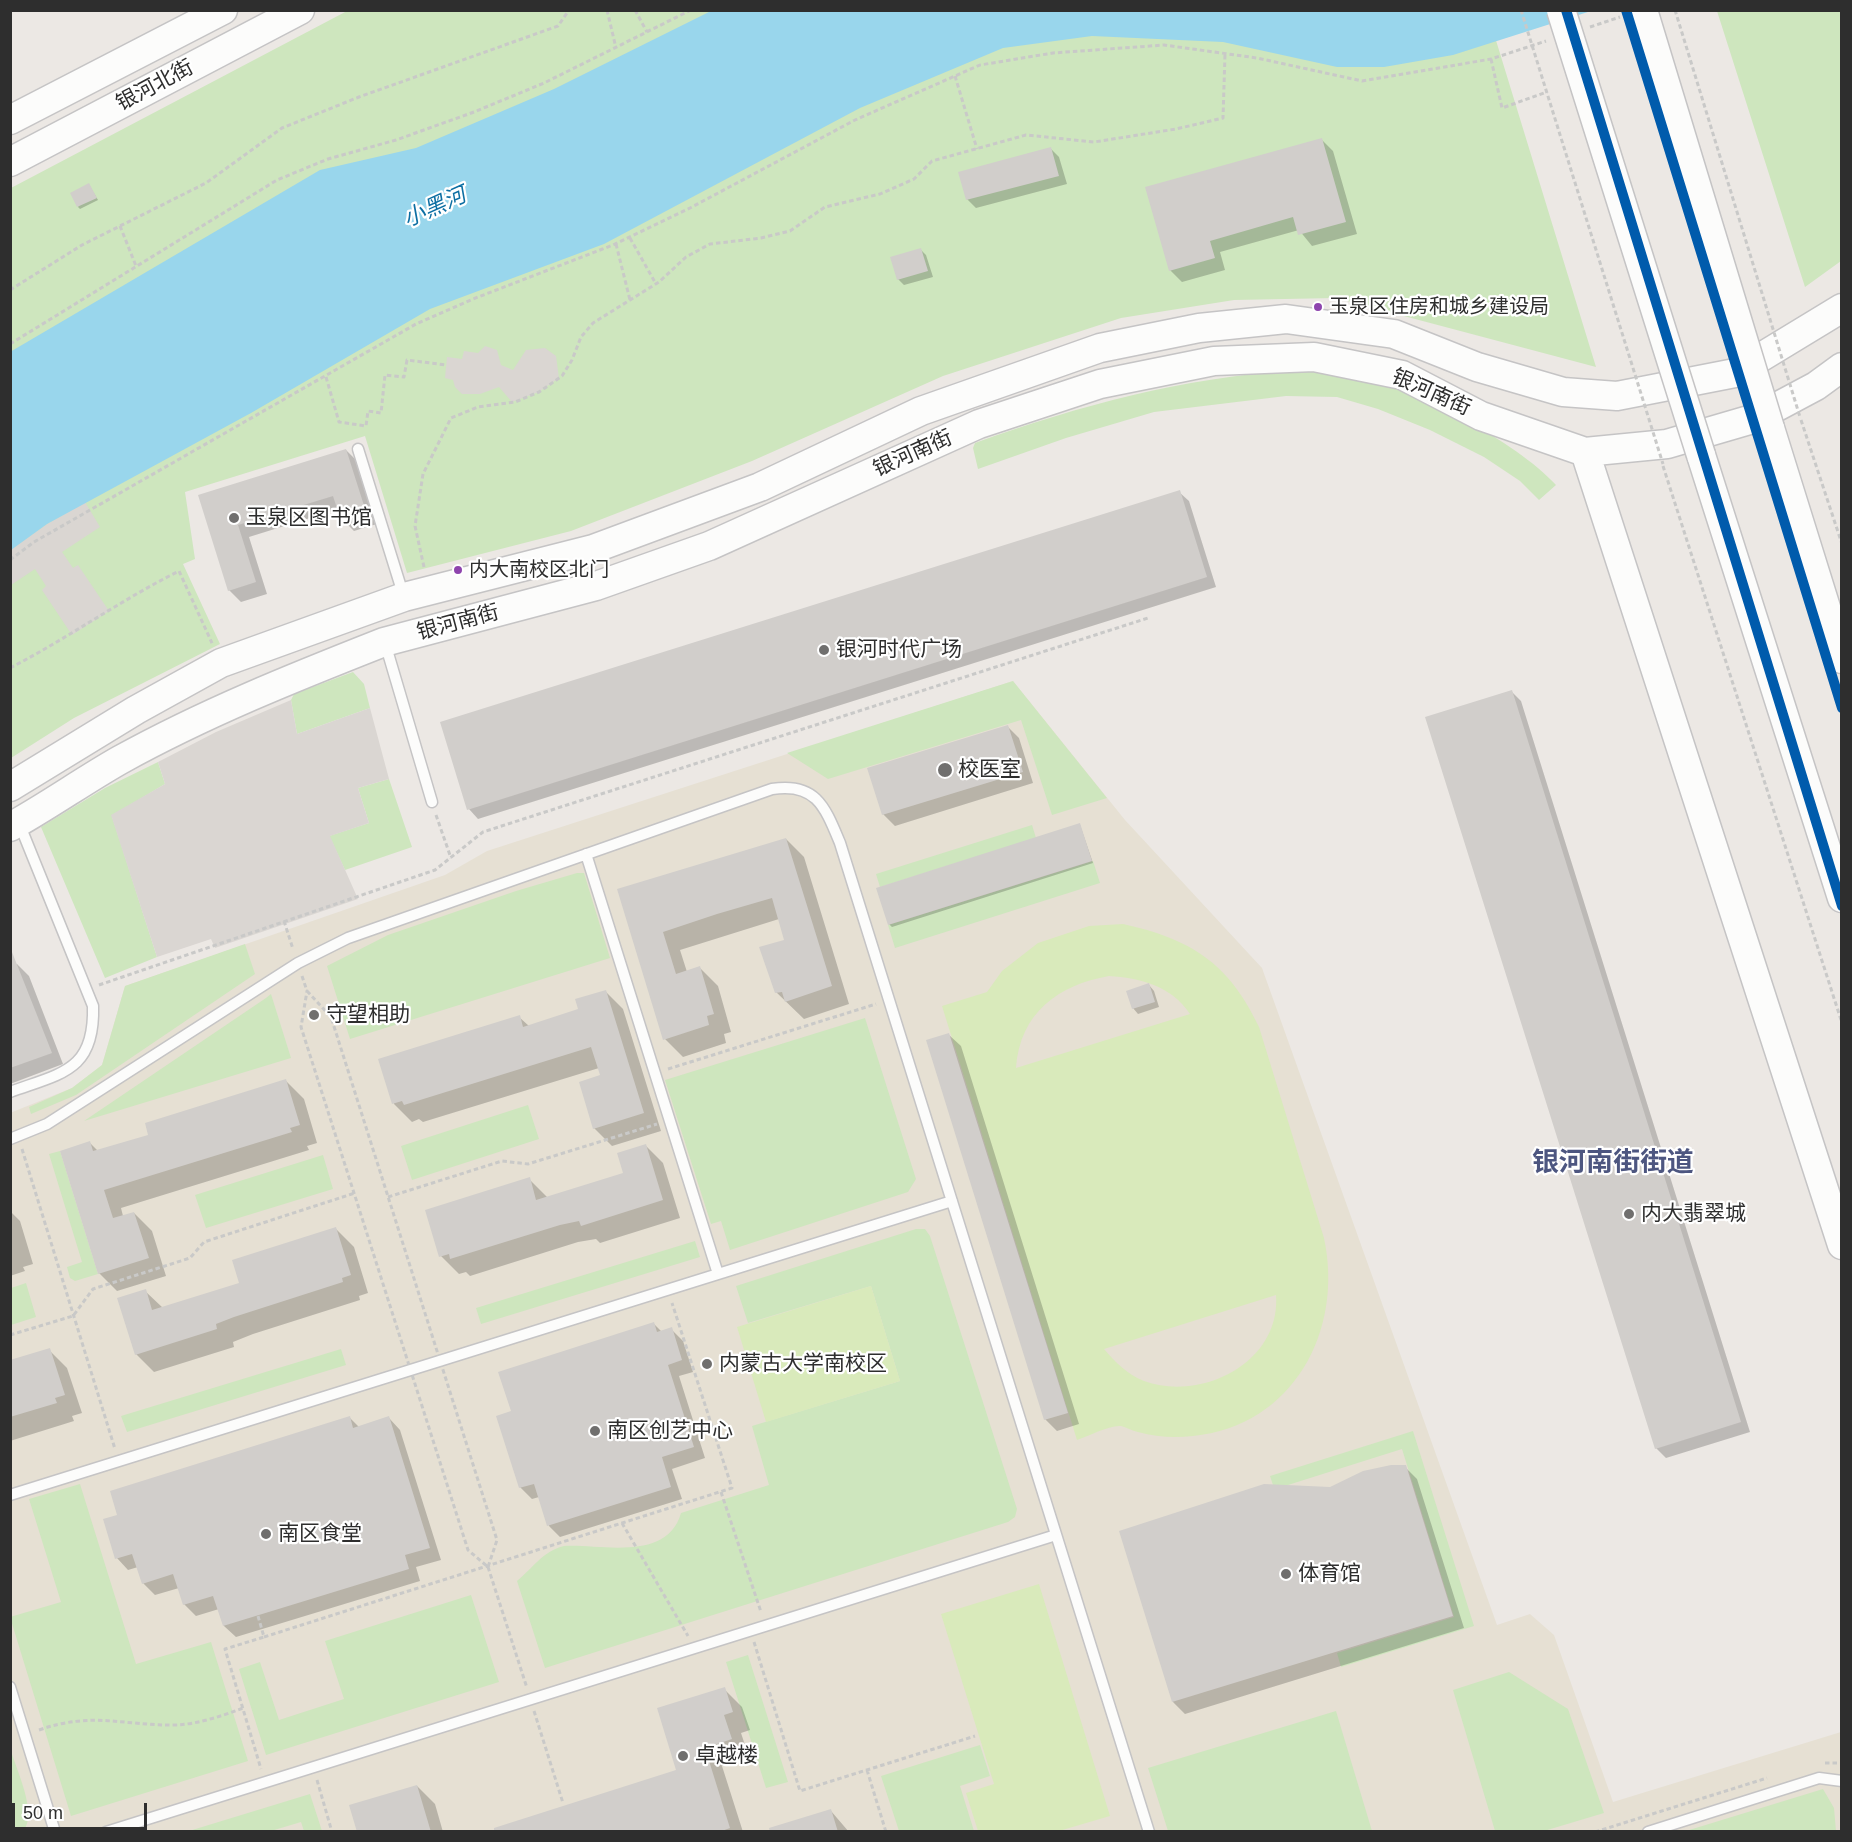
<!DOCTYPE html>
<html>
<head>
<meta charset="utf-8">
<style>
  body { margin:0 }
  #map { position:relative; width:1852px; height:1842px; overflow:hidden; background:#ece8e4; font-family:Helvetica,sans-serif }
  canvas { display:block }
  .frame { position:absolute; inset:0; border:12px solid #2e2e2e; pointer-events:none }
  .scale { position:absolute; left:12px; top:1803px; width:135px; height:27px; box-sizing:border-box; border:3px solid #2e2e2e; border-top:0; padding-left:8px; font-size:18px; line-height:21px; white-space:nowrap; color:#2e2e2e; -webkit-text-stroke:4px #fff; paint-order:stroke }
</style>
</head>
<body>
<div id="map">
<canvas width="1852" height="1842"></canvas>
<div class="frame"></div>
<div class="scale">50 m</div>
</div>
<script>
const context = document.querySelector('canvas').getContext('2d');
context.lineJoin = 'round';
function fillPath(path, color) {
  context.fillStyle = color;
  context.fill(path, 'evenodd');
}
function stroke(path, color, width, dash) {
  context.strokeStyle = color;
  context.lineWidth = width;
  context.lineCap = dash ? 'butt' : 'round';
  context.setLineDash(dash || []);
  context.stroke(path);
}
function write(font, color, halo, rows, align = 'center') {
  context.font = font + ' Helvetica,"Noto Sans SC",sans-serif';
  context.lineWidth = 4.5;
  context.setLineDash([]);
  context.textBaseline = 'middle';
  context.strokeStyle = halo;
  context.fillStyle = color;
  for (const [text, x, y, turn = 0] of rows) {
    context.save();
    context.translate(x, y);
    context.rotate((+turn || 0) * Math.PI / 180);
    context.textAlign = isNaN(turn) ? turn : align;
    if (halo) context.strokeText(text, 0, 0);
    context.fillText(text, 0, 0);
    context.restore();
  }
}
fillPath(new Path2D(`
  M1013,681l112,139 137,148 235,657 33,-11 24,21 59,167 228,-70v99h-1830l-1,-718 62,-25 30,-23 23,-79 320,-111 42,-24z`), '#e6e0d3');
fillPath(new Path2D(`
  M347,11h1140l109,356 -260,-69 -102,2 -113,18 -178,58 -191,85 -181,70 -164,42 -42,-137 -180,56 10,67 -12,5 37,80 -146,74 -63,40v-570z
  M1717,11h124v250l-36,26z
  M1294,370c22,2 44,3 65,8 59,13 157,63 197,107l-17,15 -19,-19 -36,-24 -54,-27 -52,-21 -41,-12 -51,-1 -132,16 -88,26 -88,31 -5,-21 2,-5c109,-39 204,-64 319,-73z
  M353,672l11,12 6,24 -73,26 -6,-34 3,-6z
  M1013,681l94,117 -55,17 -31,-95 -193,59 -41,-26z
  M158,762l7,22 -53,32 45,141 -52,21 -64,-151 64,-39z
  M389,779l23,68 -67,23 -16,-34 40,-13 -11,-35z
  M1032,825l4,13 -156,49 -4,-13z
  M1093,861l7,22 -205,65 -7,-23z
  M577,873h7l26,85 -260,81 -23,-73 61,-31 128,-44z
  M245,944l10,30 -179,121 -45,19 -2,-7 43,-19 30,-23 23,-79z
  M271,994l20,64 -207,63 182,-123z
  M865,1018l51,161 -8,13 -178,58 -9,-29 -10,3 -46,-144z
  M528,1105l11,34 -127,41 -11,-34z
  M60,1151l38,123 -23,7 -5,-3 -3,-11 15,-5 -33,-108z
  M323,1155l10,34 -127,39 -11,-33z
  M916,1229h9l5,7 87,273 -2,8 -7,5 -463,146 -28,-87c16,-13 26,-30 47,-35 38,-2 103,16 117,-33l88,-28 -17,-59 148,-45 -29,-95 -123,37 -12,-37z
  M695,1241l5,16 -219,67 -5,-16z
  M26,1283l10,34 -25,8v-37z
  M341,1349l5,16 -219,67 -6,-16z
  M1413,1431l61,195 -133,41 -4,-14 117,-36 -52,-168 -114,36h-15l-3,-9z
  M80,1484l56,180 75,-22 37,119 -177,55 -61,-199 51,-15 -32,-103z
  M471,1595l28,87 -233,73 -27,-86 21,-7 19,58 65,-21 -19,-58z
  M748,1655l40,127 -22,6 -40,-126z
  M1509,1672l59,37 36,104 -60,18h-49l-42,-141z
  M1336,1711l36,120h-204l-20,-63z
  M980,1745l10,31 -30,10 14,45h-75l-18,-55z
  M11,1751c6,20 27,64 12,80h-12z
  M1823,1789l11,19 2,23h-150z
  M310,1794l12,37h-18l-3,-9 -30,9h-82z`), '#cee6be');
fillPath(new Path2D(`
  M1123,924c68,15 106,39 136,103l65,211c20,93 -31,188 -131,198 -19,2 -37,1 -55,-4 -6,-1 -12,-5 -17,-6 -12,-1 -32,10 -44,14l-135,-434 45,-14 15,-21 36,-28 51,-17zM1109,976c31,2 63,10 81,38l-174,54c4,-55 42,-83 93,-92zM1276,1295c5,68 -75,107 -132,86 -17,-7 -29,-19 -40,-32z
  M871,1286l29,95 -134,41 -29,-95z
  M1039,1584l71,232 -51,15h-81l-12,-38 28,-9 -53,-170z`), '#d9eabb');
fillPath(new Path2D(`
  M485,346l12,4 4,15 12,5 13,-20 19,-2 11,8 3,22 -20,14 -27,10 -13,-15 -19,7h-18l-7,-7 -2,-7 -8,-2 2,-21 15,2 2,-8 14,2z
  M85,502l15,25 -38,25 11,16 5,-3 31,46 -37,24 -30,-45 4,-4 -11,-17 -24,16 -1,-35 37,-26z
  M291,700l6,34 73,-26 19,71 -31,9 11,35 -39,13 28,63 -143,49 -4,-9 -54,18 -46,-142 54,-31 -7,-22 58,-30z`), '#dad6d2');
fillPath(new Path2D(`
  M711,11h880l-138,44 -69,12h-47l-114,-25 -131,-6 -89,12 -143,60 -256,136 -174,65 -179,104 -204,111 -36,26 -1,-198 310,-182 96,-22 138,-59z`), '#99d6ec');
fillPath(new Path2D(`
  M1321,139l12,12 24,83 -45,12 -13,-16 -79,22 5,18 -43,12 -12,-12z
  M1051,149l8,8 8,27 -91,24 -9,-9z
  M89,185l9,15 -18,9 -2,-2z
  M921,250l5,5 7,22 -29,8 -6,-6z
  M346,450l12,12 19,62 -23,7 -12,-12 -3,-10 -90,28 18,57 -26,8 -12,-12 -29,-94z
  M1179,492l10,9 27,86 -738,232 -9,-10z
  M1511,691l10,10 229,731 -84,26 -10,-10z
  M1008,727l11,11 14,45 -138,43 -12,-12z
  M1080,825l13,38 -201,64 -3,-3z
  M786,839l18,18 45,147 -45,15 -28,-27 10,-51 -7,-22 -99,31 7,22 13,-4 18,18 13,46 -7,2 2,9 -43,14 -18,-18 -46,-149z
  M17,964l12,12 34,88 -53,20v-118z
  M1149,985l5,6 5,16 -21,7 -5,-6z
  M605,991l18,18 38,122 -49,15 -18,-18 8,-52 -3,-8 -176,54 -4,-3 -7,3 -18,-18 -14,-44 139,-43 10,9 51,-16z
  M949,1035l12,11 118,378 -22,7 -12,-12z
  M286,1081l18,18 13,44 -10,3 2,4 -188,58 2,8 11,-3 18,18 14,45 -49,15 -18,-18 -9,-130 8,8 52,-15z
  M645,1145l18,18 17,55 -80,25 -4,-4 -18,3 -108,34 -4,-4 -7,2 -18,-18 88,-77 19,19 77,-24z
  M10,1211l10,10 13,43 -10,3 2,4 -15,5z
  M336,1229l18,18 14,46 -9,3 1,4 -107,34 -20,8 1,5 -80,25 -18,-18 9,-63 18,17 78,-24z
  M654,1324l8,8 9,-3 12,12 10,31 -14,4 26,82 -33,11 10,30 -122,38 -11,-11 -10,-29 -7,2 -12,-12 -7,-75z
  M49,1350l18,18 15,45 -10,3 2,5 -64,20v-79z
  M350,1418l9,9 30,-9 11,12 41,130 -25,7 4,14 -184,56 -12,-11 -5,-17 -23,7 -12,-12 -5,-16 -24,7 -12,-12 -5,-16 -10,3 -11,-12z
  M1405,1467l12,12 47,149 -279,86 -12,-12 -52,-170 209,-44z
  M724,1689l18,18 8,23 -9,3 8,24 -27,9 21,66h-254l189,-61z
  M417,1786l18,18 8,28h-84z
  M831,1811l18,21h-58z`), '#0003');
fillPath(new Path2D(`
  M1322,138l24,84 -48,13 -5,-18 -83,24 5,17 -46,13 -24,-84z
  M1051,147l8,29 -93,24 -8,-28z
  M89,183l8,15 -20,9 -7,-14z
  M921,248l7,23 -31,9 -7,-23z
  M346,449l20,63 -25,8 -8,-24 -95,29 18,57 -28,9 -30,-96z
  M1180,490l27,87 -740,233 -27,-88z
  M1512,690l229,732 -86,27 -230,-732z
  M1008,725l15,47 -141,43 -15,-47z
  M1080,823l12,38 -204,64 -12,-37z
  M786,838l46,148 -47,16 -3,-10 -7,1 -16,-46 25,-7 -12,-42 -55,16 -54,18 13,42 24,-8 14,48 -7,2 2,9 -46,15 -46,-151z
  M10,947l42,106 -42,15z
  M1149,983l6,19 -23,7 -6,-18z
  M606,990l38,123 -51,16 -14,-47 21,-7 -9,-28 -187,58 -2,-4 -10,3 -14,-45 142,-44 3,12 55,-18 -3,-10z
  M949,1033l119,380 -24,7 -118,-380z
  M286,1079l14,46 -10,3 2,4 -188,58 9,28 21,-6 15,46 -51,16 -38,-123 30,-10 3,10 55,-16 -3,-12z
  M646,1144l17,56 -82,26 -2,-5 -19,4 -110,34 -1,-5 -10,3 -14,-47 105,-33 6,23 87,-27 -6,-20z
  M336,1227l15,48 -9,3 1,4 -109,35 -18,7 1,5 -82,26 -18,-57 29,-9 6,21 87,-27 -7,-23z
  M654,1322l3,10 15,-5 10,33 -14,5 26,82 -32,10 9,30 -124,39 -13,-42 -15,4 -23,-72 15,-5 -13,-39z
  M50,1348l15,47 -10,3 2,5 -47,14v-57z
  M350,1416l3,12 36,-12 41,132 -25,7 4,14 -186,57 -10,-30 -30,9 -10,-31 -31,10 -10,-30 -17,5 -12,-40 14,-4 -7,-24z
  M1391,1465h15l47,151 -281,86 -53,-171 145,-47 66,3 33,-16z
  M725,1687l8,25 -9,3 8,24 -27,9 25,80 -11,4h-225v-4l182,-58 -19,-62z
  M417,1785l14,47h-74l-8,-27z
  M831,1809l7,23h-68l-1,-4z`), '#d1cecb');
const service = new Path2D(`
  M358,449l46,148
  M385,643l47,159
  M586,854l132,420
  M10,1092c52,-19 85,-21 83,-86l-74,-183
  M10,1139l37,-15 251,-161 50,-25 424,-149c44,-7 53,18 68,54l309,989
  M10,1495l942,-294
  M10,1687l45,145
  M106,1832l950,-297
  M1648,1832l171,-54 23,3`);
const secondary = new Path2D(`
  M10,120l213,-110
  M10,162l290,-152
  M1770,428l72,231
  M1585,452l257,793
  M1701,455l141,443
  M10,787l126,-77 85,-47 183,-66 189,-48 167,-62 161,-76 179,-63 99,-20 87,-9 108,15 83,33 86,25 54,4 118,-23 107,-65
  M10,827c38,-21 73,-46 110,-67 85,-47 175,-83 264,-118l212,-56 113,-40 270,-122 121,-40 114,-23 100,-4 88,18 79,41 104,36 82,-8 89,-26 60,-32 26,-19`);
stroke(service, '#c5c4c5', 13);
stroke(secondary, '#c5c4c5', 31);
stroke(new Path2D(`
  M607,10l9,38
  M635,10l12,22
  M1590,27l30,-10
  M1491,59l11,49 45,-16
  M955,76l22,73
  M120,226l16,40
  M630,238l26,46
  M616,244l14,56
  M10,290l72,-45 124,-62 76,-55 77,-31 199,-71 11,-16
  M10,344l267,-164 51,-21 68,-19 78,-28 70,-29 147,-73
  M326,377l13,45 27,4 2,-15 13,2 4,-38 19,2 3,-17 39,5
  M1801,420l41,124
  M1663,466l179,557
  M10,560l24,-18 382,-218 57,-25 140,-54 77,-37 165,-88 125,-55 73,-12 111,-8 93,13 105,23 129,-22 55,-18
  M424,567l-9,-41 8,-52 28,-56 27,-11 37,-5 24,-10 23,-16 10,-16 9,-23 12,-14 66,-41 27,-25 24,-13 51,-6 29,-7 35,-24 55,-13 34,-15 18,-18 94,-26 68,7 82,-13 47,-11 2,-64
  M10,668c58,-30 111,-68 169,-97l33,72
  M436,815l15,43
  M284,921l9,28
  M302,976l5,15
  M99,985l336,-115 48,-38 665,-214
  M307,991l24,26 166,523 -9,27 -20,-17 -167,-523z
  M668,1069l208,-65
  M22,1149l93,300
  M388,1197l114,-36 26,3 129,-40
  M10,1335l63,-19 20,-27 97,-31 14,-16 151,-49
  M721,1492l40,120
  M622,1523l66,113
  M488,1567l39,121
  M258,1616l6,21 -39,12 36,120
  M264,1637l468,-149 -60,-185
  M754,1642l46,149 175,-55
  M534,1711l29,92
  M39,1730c54,-19 84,-4 137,-5 22,-1 46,-9 67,-17
  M1825,1763h17
  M867,1770l19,62
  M317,1780l15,52
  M1595,1832l172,-54`), '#c9c9c8', 3, [4.5, 3]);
stroke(service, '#fcfcfb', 10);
stroke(secondary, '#fcfcfb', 28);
const secondaryBridge = new Path2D(`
  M1561,10l140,445
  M1643,10l127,418`);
stroke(secondaryBridge, '#c5c4c5', 31, []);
stroke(new Path2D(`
  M1521,10l142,454
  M1675,10l125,407`), '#c9c9c8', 3, [4.5, 3]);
stroke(secondaryBridge, '#fcfcfb', 28);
stroke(new Path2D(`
  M1566,10l276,896
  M1626,10l216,698`), '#005bac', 10);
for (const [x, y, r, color] of [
  [1318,307,5,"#8e44ad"],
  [234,518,6,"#706f6e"],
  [458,570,5,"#8e44ad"],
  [824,650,6,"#706f6e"],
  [945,770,8,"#706f6e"],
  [314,1015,6,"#706f6e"],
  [1629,1214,6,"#706f6e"],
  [707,1364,6,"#706f6e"],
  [595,1431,6,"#706f6e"],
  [266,1534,6,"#706f6e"],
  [1286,1574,6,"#706f6e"],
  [683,1756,6,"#706f6e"]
]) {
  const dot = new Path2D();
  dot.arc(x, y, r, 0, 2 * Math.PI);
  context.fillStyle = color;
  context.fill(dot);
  stroke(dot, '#fff', 2);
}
write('20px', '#2e2e2e', '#fff', [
  ["玉泉区住房和城乡建设局",1329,307],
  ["内大南校区北门",469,570]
], 'left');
write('21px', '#2e2e2e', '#fff', [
  ["银河北街",155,86,-28],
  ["银河南街",1431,393,24],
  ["银河南街",913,454,-24],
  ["银河南街",458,623,-15]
]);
write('21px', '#2e2e2e', '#fff', [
  ["玉泉区图书馆",246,518],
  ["银河时代广场",836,650],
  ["校医室",958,770],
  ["守望相助",326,1015],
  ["内大翡翠城",1641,1214],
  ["内蒙古大学南校区",719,1364],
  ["南区创艺中心",607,1431],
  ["南区食堂",278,1534],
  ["体育馆",1298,1574],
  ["卓越楼",695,1756]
], 'left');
write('italic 22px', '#0d6fa3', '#fff', [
  ["小黑河",435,208,-24]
]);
write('bold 27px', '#4d5680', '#fff', [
  ["银河南街街道",1613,1164]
]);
</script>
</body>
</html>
